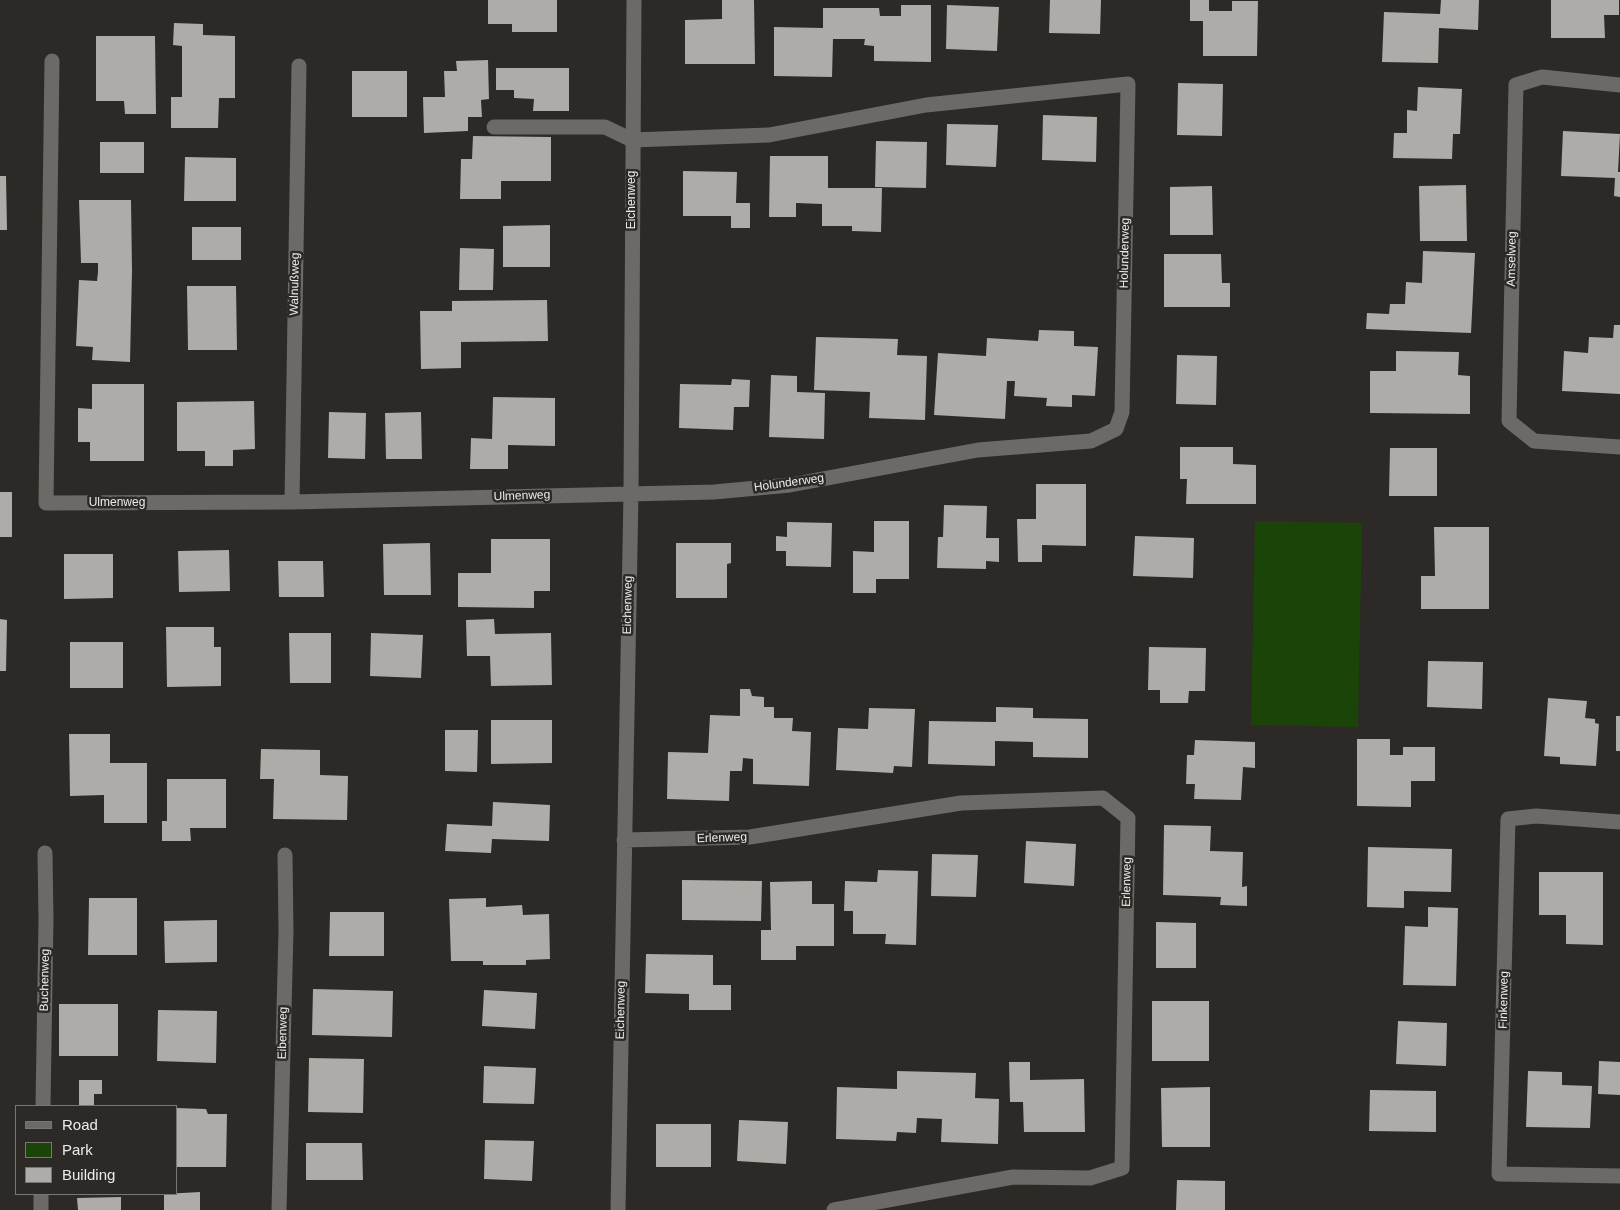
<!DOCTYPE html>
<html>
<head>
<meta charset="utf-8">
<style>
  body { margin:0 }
  #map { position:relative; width:1620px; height:1210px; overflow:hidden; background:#2c2926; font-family:Arial,sans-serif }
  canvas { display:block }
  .legend { position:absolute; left:15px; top:1105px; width:162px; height:90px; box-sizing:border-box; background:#2c2926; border:1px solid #797774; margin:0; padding:6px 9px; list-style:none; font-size:15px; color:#edebe9 }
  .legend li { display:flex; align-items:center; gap:10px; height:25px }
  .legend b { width:25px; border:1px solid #797774 }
</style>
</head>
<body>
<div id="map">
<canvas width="1620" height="1210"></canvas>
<ul class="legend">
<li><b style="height:6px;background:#6c6966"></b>Road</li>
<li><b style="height:14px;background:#1b4408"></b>Park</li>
<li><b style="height:14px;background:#afaba8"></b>Building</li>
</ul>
</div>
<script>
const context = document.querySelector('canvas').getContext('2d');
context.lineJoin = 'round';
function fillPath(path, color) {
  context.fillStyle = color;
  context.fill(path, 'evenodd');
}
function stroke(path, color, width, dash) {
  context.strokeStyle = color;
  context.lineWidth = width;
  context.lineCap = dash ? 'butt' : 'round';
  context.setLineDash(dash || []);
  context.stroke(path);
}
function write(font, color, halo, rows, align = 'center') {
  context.font = font + ' Arial,sans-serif';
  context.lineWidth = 5;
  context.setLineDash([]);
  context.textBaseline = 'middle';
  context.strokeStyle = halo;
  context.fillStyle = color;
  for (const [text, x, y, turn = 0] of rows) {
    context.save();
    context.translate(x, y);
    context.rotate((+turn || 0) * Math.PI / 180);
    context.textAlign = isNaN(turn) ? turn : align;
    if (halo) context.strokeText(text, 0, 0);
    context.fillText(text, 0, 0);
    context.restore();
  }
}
fillPath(new Path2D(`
  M1255,521l107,2 -4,204 -107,-2z`), '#1b4408');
fillPath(new Path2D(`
  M488,0h69v32h-45v-8h-24z
  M722,0h32l1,64h-70v-44l37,-1z
  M1050,0h51l-1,34 -51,-1z
  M1190,0h19v11h23v-10h26l-1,55h-54v-35h-13z
  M1441,0h38l-1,30 -39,-2 -1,35 -56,-1 2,-50 56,2z
  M1551,0h68v15h-15l1,23h-54z
  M901,5h30v57l-57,-1v-15l-10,-1 1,-6h-32l-1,38 -58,-1v-49l49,1v-20h56l1,8h21z
  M947,5l52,2 -2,44 -51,-2z
  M174,23l29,1v11l32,1v62h-16l-1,30h-47v-31h11v-51l-9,-1z
  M96,36h59l1,78h-31l-1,-13h-28z
  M488,60l1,39 -8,1 1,17h-14v14l-44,2 -1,-36h22l-1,-26h13l-1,-10z
  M496,68h73v43h-36l1,-12 -20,-1v-8h-18z
  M352,71h55v46h-55z
  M1178,83l45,1 -1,52 -45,-1z
  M1418,87l44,2 -2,45h-7l-1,25 -59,-1 1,-25h13v-23l10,1z
  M1043,115l54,2 -1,45 -54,-2z
  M947,124l51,1 -2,42 -50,-2z
  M1563,131l57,3 -2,38h2v25l-6,-1 1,-18 -54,-2z
  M473,136l78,1v44h-50v18h-41l1,-40h11z
  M876,141l51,1 -1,46 -51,-1z
  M100,142h44v31h-44z
  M770,156h58v32h54l-1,44 -29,-1v-5h-30v-22l-26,-1v14h-27z
  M185,157l51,1v43h-52z
  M683,171l54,1 -1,31h14v25h-19v-12h-48z
  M0,176h6l1,54h-7z
  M1466,185l1,56h-47l-1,-55z
  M1212,186l1,49h-43v-48z
  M79,200h52l1,71 -2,91 -38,-2 1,-13 -17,-1 3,-66 18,1 1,-9v-9h-17z
  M550,225v42h-47v-41z
  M192,227h49v33h-49z
  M460,248l34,1 -1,41h-34z
  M1423,251l52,2 -4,80 -105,-4 1,-16 22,1 1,-10h15l1,-22 16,1z
  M1164,254h57l1,29h8v24h-66z
  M187,286h49l1,64h-49z
  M547,300l1,41 -87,1v26l-40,1 -1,-58h32v-10z
  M1614,325h6v69l-58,-3 2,-40 24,2 1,-16 24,1z
  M1039,330l35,1v15l24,1 -3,49 -23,-1v12l-26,-1 1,-8 -33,-2 1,-15h-8l-2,38 -71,-4 4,-62 48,3 1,-18 51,3z
  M816,337l82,2 -1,16 30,1 -2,64 -56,-2 1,-26 -56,-2z
  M1396,351l63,1 -1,23 12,1v38l-100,-1v-42h26z
  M1177,355l40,1 -1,49 -40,-1z
  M771,375l26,1v16l28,1 -1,46 -55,-2z
  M732,379l18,1 -1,27h-15l-1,23 -54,-2 1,-44 51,1z
  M92,384h52v77h-54v-19h-12v-34l14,1z
  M493,397l62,1v48l-47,-1v24h-38l1,-31 21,1z
  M254,401l1,48 -22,1v16h-28v-15h-28v-49z
  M329,412l37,1 -1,46 -37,-1z
  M421,412l1,47h-36l-1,-46z
  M1180,447h53v17l23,1v39h-70l1,-25h-7z
  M1390,448h47v48h-48z
  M1036,484h50v62l-44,-1v17h-24l-1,-43h19z
  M0,492h12v45h-12z
  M944,505l43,1 -1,32h13v24l-13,-1v8l-49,-1 1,-31h5z
  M874,521h35v58h-33v14h-23v-42l21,1z
  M787,522l45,1 -1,44 -45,-1v-15h-10v-15l11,1z
  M1434,527h55v82h-68v-33h14z
  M1135,536l59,2 -1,40 -60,-2z
  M491,539h59v52h-16v17l-76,-1v-34h33z
  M430,543l1,52h-47l-1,-51z
  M676,543h55v20l-4,1v34h-51z
  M229,550l1,41 -51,1 -1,-41z
  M64,554h49v44l-49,1z
  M278,561h45l1,36h-45z
  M0,619l7,1 -1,51h-6z
  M494,619l1,15 56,-1 1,52 -61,1 -1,-30h-23l-1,-36z
  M166,627h48v20h7v39l-54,1z
  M289,633h42v50h-41z
  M371,633l52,2 -2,43 -51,-2z
  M70,642h53v46h-53z
  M1149,647l57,1 -1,43h-16l-1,12h-28v-13h-12z
  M1428,661l55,1 -1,47 -55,-2z
  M740,689h10l2,7 12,1v10h10v11h19l-1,13 19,1 -2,54 -56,-2v-25l-10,-1 -1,13h-12l-1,30 -62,-2 1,-47 40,1 2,-38 30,1z
  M1548,698l39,3 -2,17 10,1v4l4,1 -3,42 -36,-2v-7l-16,-1z
  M996,707l37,1v10l55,1v39l-55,-1v-15l-38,-1v25l-67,-2 1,-43 67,1z
  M869,708l46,1 -3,58 -18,-1 -1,7 -57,-3 2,-42 30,1z
  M1616,716h4v35h-4z
  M491,720h61v43l-61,1z
  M445,730h33l-1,42 -32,-1z
  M69,734h41v29h37v60h-43v-28l-34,1z
  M1357,739h33v16h13v-8h32v34h-24v26l-54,-1z
  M1195,740l60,2v26l-12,-1 -2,33 -47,-1 1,-15h-9l1,-29h7z
  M261,749l59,1v25l28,1 -1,44 -74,-1 1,-40h-14z
  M167,779h59v49h-36l1,13h-29v-20h5z
  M493,802l57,3 -1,36 -57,-2 -1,14 -46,-2 2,-27 45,2z
  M1164,825l47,1 -1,25 33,1 -1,35 5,-1v20l-27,-1 1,-8 -58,-2z
  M1026,841l50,3 -2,42 -50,-3z
  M1368,847l84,2 -1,43 -47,-1v17l-37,-1z
  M932,854l46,1 -2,42 -45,-1z
  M878,870l40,1 -2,74 -31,-1 1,-10h-33v-23h-9l1,-30 32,1z
  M1539,872h64v73l-37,-1v-29h-27z
  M682,880l80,1 -1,40 -79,-1z
  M812,881v23h22v42h-38v14h-35v-30h10l-1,-48z
  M89,898h48v57h-49z
  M486,898v9l36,-2 1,10 26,-1 1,45 -24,1v5h-43v-4h-32l-2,-62z
  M1428,907l30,1 -2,78 -53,-1 2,-59 23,1z
  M330,912h54v44h-55z
  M217,920v42l-52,1 -1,-42z
  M1156,922l40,1v45h-40z
  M646,954l67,1v30h18v25h-42v-16l-44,-1z
  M313,989l80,2 -1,46 -80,-2z
  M484,990l53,3 -2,36 -53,-3z
  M1152,1001h57v60h-57z
  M59,1004h59v52h-59z
  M158,1010l59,1 -1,52 -59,-2z
  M1398,1021l49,2 -1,43 -50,-2z
  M309,1058l55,1 -1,54 -55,-1z
  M1599,1061l21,1v33l-22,-1z
  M1009,1062h21v18l54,-1 1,53h-61l-1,-30h-13z
  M484,1066l52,2 -2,36 -51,-1z
  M897,1071l79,2 -1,25 24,1 -1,45 -57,-2 1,-23 -25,-1 -1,15 -19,-1 -1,9 -60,-2 1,-52 60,2z
  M1528,1071l34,1v13l30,1 -2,42 -64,-1z
  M79,1080h23v14h-8v12h-15z
  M1210,1087v60h-48l-1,-59z
  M1370,1090l66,1v41l-67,-1z
  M176,1108l30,1 2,5h19l-1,53h-50z
  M739,1120l49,2 -2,42 -49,-3z
  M656,1124h55v43h-55z
  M485,1140l49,1 -2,40 -48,-2z
  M306,1143h56l1,37h-57z
  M1177,1180l48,1v29h-49z
  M200,1192v18h-36v-16z
  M121,1197v13h-43l-1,-12z`), '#afaba8');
stroke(new Path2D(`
  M494,127h111l27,13`), '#6c6966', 15);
stroke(new Path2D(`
  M52,61l-6,442 246,-1 422,-10 76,-7 188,-35 113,-9 25,-12 6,-17 6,-328 -202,21 -157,30 -137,5
  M1620,85l-78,-8 -26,8 -7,336 25,20 86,6
  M292,502l7,-436
  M1620,822l-84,-6 -28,3 -9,355 121,2
  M624,840l126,-3 211,-34 142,-5 25,20 -6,350 -32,10 -77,-1 -179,33
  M43,1106l3,-186 -1,-67
  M41,1210v-16
  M279,1210l7,-279 -1,-76
  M618,1210l13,-717 3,-493`), '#6c6966', 15);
write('12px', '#edebe9', '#2c2926', [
  ["Eichenweg",632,200,-90],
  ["Holunderweg",1125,253,-89],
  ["Amselweg",1512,259,-89],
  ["Walnußweg",295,284,-89],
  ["Holunderweg",789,483,-8],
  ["Ulmenweg",522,496,-2],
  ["Ulmenweg",117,503],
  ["Eichenweg",628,605,-89],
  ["Erlenweg",722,838,-2],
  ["Erlenweg",1127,882,-89],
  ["Buchenweg",45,980,-89],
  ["Finkenweg",1504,1000,-89],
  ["Eichenweg",621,1010,-89],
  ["Eibenweg",283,1033,-89]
]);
</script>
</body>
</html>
